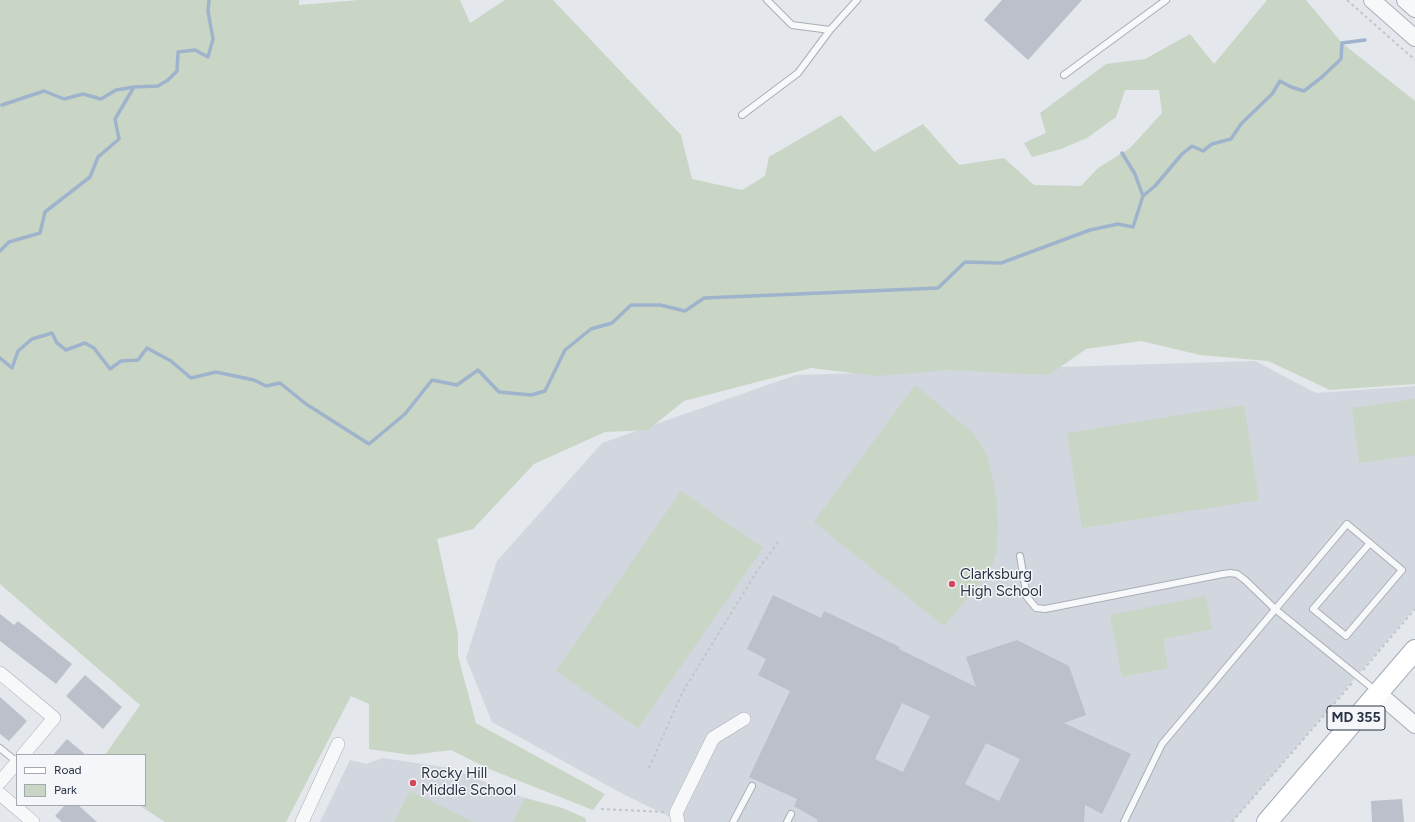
<!DOCTYPE html>
<html>
<head>
<meta charset="utf-8">
<style>
  body { margin:0 }
  #map { position:relative; width:1415px; height:822px; overflow:hidden; background:#e4e7ec; font-family:Figtree,sans-serif }
  canvas { display:block }
  .legend { position:absolute; left:16px; top:754px; width:130px; height:52px; box-sizing:border-box; background:#f4f6f9; border:1px solid #a4a8b1; margin:0; padding:5px 7px; list-style:none; font-size:12px; color:#2b3445 }
  .legend li { display:flex; align-items:center; gap:8px; height:20px }
  .legend b { width:20px; border:1px solid #a4a8b1 }
</style>
</head>
<body>
<div id="map">
<canvas width="1415" height="822"></canvas>
<ul class="legend">
<li><b style="height:5px;background:#fff"></b>Road</li>
<li><b style="height:11px;background:#c9d6c5"></b>Park</li>
</ul>
</div>
<script>
const context = document.querySelector('canvas').getContext('2d');
context.lineJoin = 'round';
function fillPath(path, color) {
  context.fillStyle = color;
  context.fill(path, 'evenodd');
}
function stroke(path, color, width, dash) {
  context.strokeStyle = color;
  context.lineWidth = width;
  context.lineCap = dash ? 'butt' : 'round';
  context.setLineDash(dash || []);
  context.stroke(path);
}
function write(font, color, halo, rows, align = 'center') {
  context.font = font + ' Figtree,sans-serif';
  context.lineWidth = 3;
  context.setLineDash([]);
  context.textBaseline = 'middle';
  context.strokeStyle = halo;
  context.fillStyle = color;
  for (const [text, x, y, turn = 0] of rows) {
    context.save();
    context.translate(x, y);
    context.rotate((+turn || 0) * Math.PI / 180);
    context.textAlign = isNaN(turn) ? turn : align;
    if (halo) context.strokeText(text, 0, 0);
    context.fillText(text, 0, 0);
    context.restore();
  }
}
fillPath(new Path2D(`
  M1255,361l61,32 99,-7v222l-183,214h-552l-59,-29 -129,-71 -26,-64 31,-97 105,-118 194,-68z
  M382,758l68,10 75,30 37,10 23,10 1,4h-266l30,-62 16,4z`), '#d2d6de');
fillPath(new Path2D(`
  M0,0h299v5l60,-5h101l10,23 35,-23h48l128,135 11,44 50,11 23,-14 4,-19 72,-42 33,37 49,-28 36,41 45,-7 30,27 47,1 17,-18 32,-20 32,-35 -3,-23h-34l-9,27 -29,21 -26,11 -29,8 -8,-14 22,-10 -6,-20 66,-49 39,-5 45,-25 24,30 53,-64h39l36,43 73,58v283l-85,6 -62,-29 -68,-6 -59,-14 -55,8 -37,26 -101,-5 -71,6 -66,-8 -127,33 -36,29 -43,2 -71,32 -61,65 -36,10 21,95v22l18,67 129,71 -12,16 -104,-41 -38,-19 -40,5 -42,-6v-45l-18,-8 -65,126h-121l-26,-17h6v-50h-40l35,-50 -140,-121z
  M915,385l59,49 12,19 7,26 4,22 1,28 -2,26 -7,17 -45,54 -130,-104z
  M1415,399v56l-56,8 -7,-55z
  M1244,405l15,95 -177,28 -15,-95z
  M681,491l82,57 -125,180 -82,-57z
  M1206,596l6,33 -49,10 5,29 -46,9 -12,-62z
  M410,791l64,31h-80z
  M525,798l37,10 23,10 1,4h-73z`), '#c9d6c5');
stroke(new Path2D(`
  M2,105l42,-14 20,8 19,-5 18,5 15,-9 18,-3 24,-1 10,-6 9,-9 1,-19 17,-2 13,7 5,-18 -5,-28 1,-11
  M1122,153l13,21 8,22
  M0,251l9,-9 31,-9 5,-21 45,-35 8,-20 21,-18 -4,-20 19,-32
  M0,358l12,10 6,-17 14,-12 20,-6 5,10 9,7 19,-7 9,5 16,21 11,-8 17,-1 9,-12 24,13 20,17 25,-6 38,8 12,6 14,-3 26,21 63,40 36,-30 27,-34 25,5 21,-15 21,22 32,3 14,-4 20,-41 26,-21 21,-6 19,-18h29l25,6 19,-13 234,-10 27,-26 36,1 89,-33 28,-6 15,3 10,-31 12,-10 27,-32 10,-8 11,5 9,-7 19,-5 10,-15 31,-30 8,-13 11,6 13,4 18,-14 19,-18 1,-16 23,-3`), '#9fb4cc', 3.5);
fillPath(new Path2D(`
  M1002,0h80l-54,60 -44,-40z
  M773,595l48,23 3,-7 76,36 -1,2 77,38 -10,-30 51,-17 52,26 17,49 -22,8 67,31 -29,60 -17,-9 -1,17h-267l1,-2 -24,-14 3,-7 -48,-22 41,-86 -32,-16 8,-16 -19,-10zM902,703l28,13 -27,56 -28,-13zM986,743l34,16 -21,42 -34,-17z
  M0,614l14,11 4,-4 54,43 -16,20 -56,-43z
  M85,675l37,32 -19,22 -37,-33z
  M0,697l27,24 -18,20 -9,-7z
  M67,739l19,16h-33z
  M1402,799l2,23h-32l-1,-21z
  M65,805h13l19,17h-35l-7,-6z`), '#bbc0ca');
const service = new Path2D(`
  M767,0l25,25 38,5
  M1064,75l102,-75
  M742,115l56,-42 32,-43 27,-30
  M1020,556l7,41 9,11 9,1 178,-35 7,-1 7,1 8,6 30,29 101,82
  M0,748l17,14
  M733,822l19,-36
  M787,822l4,-8
  M1124,822l38,-78 185,-220 55,46 -56,66 -33,-27 57,-66`);
const minor = new Path2D(`
  M0,673l54,45 -31,37
  M0,782l17,-20
  M0,794l33,28
  M302,822l36,-78
  M678,822l-2,-9 37,-75 31,-19`);
const tertiary = new Path2D(`
  M1372,0l43,38
  M1405,0l10,9
  M1378,693l37,32`);
const primary = new Path2D(`
  M1267,822l148,-172`);
stroke(service, '#a9aeb7', 8);
stroke(minor, '#a9aeb7', 14);
stroke(tertiary, '#a9aeb7', 18);
stroke(primary, '#a3abb8', 22);
stroke(new Path2D(`
  M1347,0l68,60
  M1363,670l52,-61
  M649,768l33,-75 75,-122 22,-30
  M601,809l64,3
  M1232,822l120,-139`), '#c2c5cb', 2, [3, 3]);
stroke(service, '#f7f8fa', 6);
stroke(minor, '#f7f8fa', 13);
stroke(tertiary, '#f7f8fa', 16);
stroke(primary, '#fff', 20);
for (const [x, y, r, color] of [
  [952,584,4,"#d1495b"],
  [413,783,4,"#d1495b"]
]) {
  const dot = new Path2D();
  dot.arc(x, y, r, 0, 2 * Math.PI);
  context.fillStyle = color;
  context.fill(dot);
  stroke(dot, '#f4f6f9', 1.5);
}
for (const [x, y, w] of [
  [1356,718,58]
]) {
  const box = new Path2D();
  box.roundRect(x - w / 2, y - 12, w, 24, 3);
  context.fillStyle = '#f4f6f9';
  context.fill(box);
  stroke(box, '#2b3445', 1);
}
write('bold 14px', '#2b3445', null, [
  ["MD 355",1356,718]
]);
write('15px', '#2b3445', '#f4f6f9', [
  ["Clarksburg",960,575],
  ["High School",960,592],
  ["Rocky Hill",421,774],
  ["Middle School",421,791]
], 'left');
</script>
</body>
</html>
